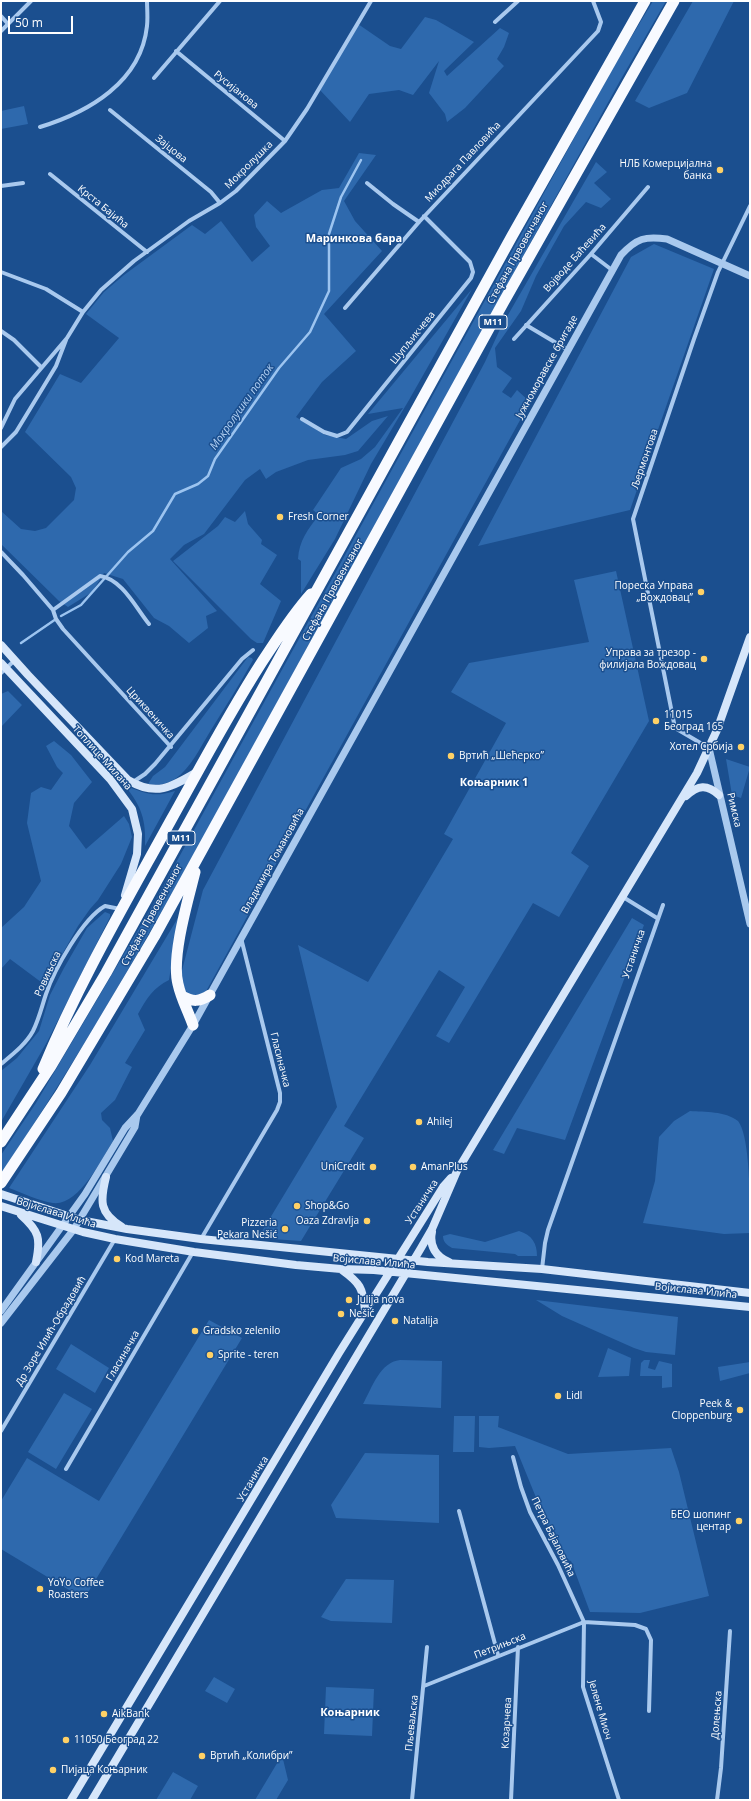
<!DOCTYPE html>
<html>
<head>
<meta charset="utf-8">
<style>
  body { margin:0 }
  #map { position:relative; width:751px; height:1801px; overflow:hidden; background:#1b4f8f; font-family:"Open Sans",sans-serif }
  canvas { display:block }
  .frame { position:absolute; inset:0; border:2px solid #fff; pointer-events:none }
  .scale { position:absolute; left:8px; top:16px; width:65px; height:18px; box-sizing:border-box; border:2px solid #fff; border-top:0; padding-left:5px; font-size:12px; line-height:14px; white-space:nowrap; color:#fff; -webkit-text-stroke:3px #1b4f8f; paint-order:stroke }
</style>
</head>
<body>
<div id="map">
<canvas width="751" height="1801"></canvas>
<div class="frame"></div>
<div class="scale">50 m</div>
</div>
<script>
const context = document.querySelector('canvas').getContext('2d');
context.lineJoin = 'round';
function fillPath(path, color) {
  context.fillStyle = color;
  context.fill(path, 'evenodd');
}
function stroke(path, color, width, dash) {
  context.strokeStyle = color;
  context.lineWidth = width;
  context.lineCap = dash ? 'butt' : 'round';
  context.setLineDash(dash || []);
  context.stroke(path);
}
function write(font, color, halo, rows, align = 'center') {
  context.font = font + ' "Open Sans",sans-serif';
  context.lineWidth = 3;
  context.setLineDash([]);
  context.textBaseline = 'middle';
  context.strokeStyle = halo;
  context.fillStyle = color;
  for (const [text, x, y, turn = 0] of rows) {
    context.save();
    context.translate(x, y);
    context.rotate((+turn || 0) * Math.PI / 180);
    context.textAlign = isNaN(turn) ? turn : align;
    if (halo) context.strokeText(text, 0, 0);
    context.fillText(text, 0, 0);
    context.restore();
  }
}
fillPath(new Path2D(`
  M653,1h13l-45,78c-104,188 -208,376 -312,565 -98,179 -194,360 -308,530v-19l35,-52 114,-193 461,-839z
  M693,1h41l-47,92 -38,15 -14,-7z
  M425,17l11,3 38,22 -30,29 3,5 53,-48 9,5 -5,14 -7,12 7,7 -39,42 -18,14 -2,-8 -16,-21 10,-32 -26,34 -14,-5 -30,4 -19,28 -31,-33 39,-65 32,22 11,3z
  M24,106l4,18 -27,5v-18z
  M359,153l17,2 -32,46 11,20 27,30 -58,63 32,37 -34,31 -26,35 29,18 21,4 26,-18 16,-5 -30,35 -13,4 -37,5 -32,12 -10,7 -6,-10 -15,11 -41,54 -20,11 -14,14 47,52 -11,5 2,12 -19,15 -20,-17 -15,-8 -31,-39 -19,-6 -12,19 -24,15 -9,-6 -58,-57v-33l20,18 14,2 11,-3 28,-28 2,-12 -5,-11 -46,-45 35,-58 21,9 38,-45 -33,-24 18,-22 20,-17 68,-50 13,9 16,-13 31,41 18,-16 -14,-19 -2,-12 13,-14 14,12 41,-23 17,-2z
  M596,162l11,10 -13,11 17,16 -10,9 -15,-6 -22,24 -28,50 -15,35 -26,37 2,19 15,11 -10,14 9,6 6,-8 13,12 -326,593 -8,3 -11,-6 -5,-14 23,-88 282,-528 16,-35z
  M654,244l60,25 -84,241 -152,36 153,-289z
  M472,289l-63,111 -38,64 -36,75 -34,55v-33l-3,-2c1,-18 10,-30 21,-44l-6,-5 28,-42 20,-9 14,-12 28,-39 -35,6z
  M245,511l3,13 14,16 -1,4 16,11 -17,29 21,17 -18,42h-6l-6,-4 -78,-78 45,-35 7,-9 10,5z
  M616,571l33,150 -78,132 18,13 -30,51 -26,-14 -84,140 -13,-7 29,-49 -26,-17 -95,156 20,12 -63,103 -43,-3 79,-131 -39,-162 70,37 85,-143 -9,-5 62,-111 -55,-31 18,-29 120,-21 -15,-62z
  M248,657l4,1 1,2c-13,24 -28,47 -42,70 -10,16 -20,38 -36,49 -8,5 -18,7 -27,5l5,-8 12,-9z
  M8,691l14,14 -21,22v-33z
  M54,741l17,14 21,27 -18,21 -5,23 17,23 38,-33 5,8 3,13 -11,27 -23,36 -8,9 -12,17 -33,59 -35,-26 -9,10v-41l23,-21 17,-26 -14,-58 4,-30 10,-6 10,3 12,-17 -6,-6 -11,-21z
  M726,759l24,8 -9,31 -9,-3z
  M125,786c22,7 27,12 50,5l-30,55c1,-26 -3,-39 -20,-60z
  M105,912l5,2v3l-63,125 -46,80v-51l16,-13 22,-27 11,-36 14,-27 23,-40z
  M179,916l-10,64c-16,8 -22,18 -31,34l7,16 -20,33 7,4 -17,33 -14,13 1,7 8,8 3,13c-12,19 -34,65 -60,62 -14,-2 -30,-10 -44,-15l81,-123z
  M632,918l12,7 -79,215 -48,-12 -13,26 -11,-4z
  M690,1111c15,1 35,0 48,10 13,16 12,89 12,112l-26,1 -81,-11 12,-42 4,-44 15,-16z
  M519,1231c13,4 18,12 18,25h-19l-3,-2 -63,-6c-5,-3 -9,-6 -9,-12l7,-2 35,8z
  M536,1300l142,17 -3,38 -29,-3 -12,-4 -72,-32z
  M209,1320l33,18 -158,261 -83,-50v-48l26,-43 72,43z
  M71,1344l38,24 -14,25 -39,-24z
  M608,1348l23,10 -2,18 -31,1z
  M400,1360l42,1 -1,47 -78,-4c9,-16 17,-42 37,-44z
  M644,1360h6l-2,8 7,2 4,-9 13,3v23l-10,1v-12h-22l1,-13z
  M750,1362v11l-30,8 -2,-14z
  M64,1393l28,16 -36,60 -28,-17z
  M454,1416h21l-1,36h-21z
  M479,1416h20l-1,11 70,27 103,-6 8,24 30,124 -69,17 -50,-1 -19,-51 -6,-2 -10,-15 -40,-98 -26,2 -10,-1z
  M365,1453l74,2v68l-103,-5 -5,-13z
  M346,1579l48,1 -2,43 -61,-2 -10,-4z
  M214,1677l21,12 -8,14 -22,-12z
  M326,1687l48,2 -2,47 -48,-2z
  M282,1755l6,25 -12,20h-21z
  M173,1772l25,14 -8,14h-34z`), '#2e69ad');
stroke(new Path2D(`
  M61,616l20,-11 47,-53 25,-21 22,-37 23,-10 10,-8 7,-17 64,-91 31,-36 19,-41v-57l12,-37 20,-37
  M21,643l35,-24`), '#9cc4f0', 2.5);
stroke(new Path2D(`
  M1,16l7,8
  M495,22l23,-21
  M1,31l30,-30
  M176,51l109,90
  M154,78l66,-77
  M110,110l101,82 9,11
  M40,127c49,-15 101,-45 107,-101 1,-9 0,-17 0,-25
  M50,174l97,78
  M367,183l26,21 26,18
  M1,186l22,-3
  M591,254l21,16
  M1,272l45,17 37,23
  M345,308l74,-86 179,-191 3,-9 -8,-21
  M526,325l42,25
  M1,331l13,9 27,27
  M514,339l77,-85 57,-67
  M302,419l22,13 13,4 10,-4 124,-154 2,-6 -3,-10 -46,-46
  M1,428l14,-29 52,-61 16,-26 18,-22 33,-29 55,-40 31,-18 16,-12 49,-50 22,-32 64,-108
  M1,447l15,-15 34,-56 6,-10 10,-26
  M1,552l22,23 30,35 47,-34c22,3 36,32 49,48
  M53,610l3,9 7,10 108,118
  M1,673l14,-13
  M709,748l-34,-20 -42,-209 61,-180 24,-67 32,-66
  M133,782l12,-8 10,-10 87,-105 11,-9
  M623,897l34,21
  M1,1064c12,-10 25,-20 32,-33 6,-12 9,-25 13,-37 8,-24 37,-76 59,-88l15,3
  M201,1239l76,-129 3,-8v-9l-39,-155
  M542,1269l3,-26 3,-13 115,-325
  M1,1431l114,-192
  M513,1457l8,30 9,25 28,53 26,57 -1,65 36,113
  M66,1469l127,-217
  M459,1511l39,144
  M424,1686l160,-64 51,3 11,4 5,11 -2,71
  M412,1800l15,-153
  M511,1800l7,-153
  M717,1800l4,-32 9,-137`), '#a9c9ee', 4);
stroke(new Path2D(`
  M709,748l41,176
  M1,1311l84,-117 40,-66 13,-14 55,-89 428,-770c16,-17 24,-19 46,-16l83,37
  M1,1323l73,-94 61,-102 2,-12`), '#a9c9ee', 7);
stroke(new Path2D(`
  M1,645l27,30 100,105c28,17 44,7 69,-8
  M1,663l109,116 22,30 6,25 -1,20 -12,41
  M686,796c12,-11 21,-12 33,-1
  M106,1177c-6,24 -7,36 16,50
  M1,1194l79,26 47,9 74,10 227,23 114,7 208,24
  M1,1206l82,26 32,7 79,13 102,13 45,4 33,1 376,37
  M21,1215c18,16 20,23 15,47
  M432,1232c-3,14 4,25 17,30
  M342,1270c18,13 21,18 23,40
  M71,1800l268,-447 104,-166 8,-9
  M92,1800l329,-552 11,-19 25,-58 240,-398 20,-43 33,-93`), '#d6e6fa', 8);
stroke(new Path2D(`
  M182,996c11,6 17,6 28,-1
  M193,1025c-5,-14 -12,-27 -15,-41 -7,-27 10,-84 17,-112
  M43,1069c36,-87 83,-167 128,-249 29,-52 57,-105 89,-155 16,-24 31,-49 51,-71
  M1,1142l50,-76 55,-93 406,-737 133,-235
  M1,1183l60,-90 93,-156 349,-634 171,-302`), '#f8faff', 11);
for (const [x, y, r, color] of [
  [720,170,4,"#ffd166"],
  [280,517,4,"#ffd166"],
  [701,592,4,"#ffd166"],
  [704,659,4,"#ffd166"],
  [656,721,4,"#ffd166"],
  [741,747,4,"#ffd166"],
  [451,756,4,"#ffd166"],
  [419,1122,4,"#ffd166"],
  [373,1167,4,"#ffd166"],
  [413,1167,4,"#ffd166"],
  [297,1206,4,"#ffd166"],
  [367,1221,4,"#ffd166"],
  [285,1229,4,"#ffd166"],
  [117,1259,4,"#ffd166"],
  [349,1300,4,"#ffd166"],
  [341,1314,4,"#ffd166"],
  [395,1321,4,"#ffd166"],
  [195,1331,4,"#ffd166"],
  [210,1355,4,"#ffd166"],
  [558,1396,4,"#ffd166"],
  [740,1410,4,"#ffd166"],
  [739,1521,4,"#ffd166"],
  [40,1589,4,"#ffd166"],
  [104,1714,4,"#ffd166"],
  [66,1740,4,"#ffd166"],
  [202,1756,4,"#ffd166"],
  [53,1770,4,"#ffd166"]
]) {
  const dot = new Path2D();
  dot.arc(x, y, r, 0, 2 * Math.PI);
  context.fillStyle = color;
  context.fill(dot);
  stroke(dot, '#1b4f8f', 1.5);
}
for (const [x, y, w] of [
  [493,322,28],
  [181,838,28]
]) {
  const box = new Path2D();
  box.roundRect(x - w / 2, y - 7, w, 14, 3);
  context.fillStyle = '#1b4f8f';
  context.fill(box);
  stroke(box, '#fff', 1);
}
write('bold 9px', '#fff', null, [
  ["M11",493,322],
  ["M11",181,838]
]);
write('10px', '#fff', '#1b4f8f', [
  ["Русијанова",236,90,39],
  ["Зајцова",171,149,39],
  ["Миодрага Павловића",463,162,-47],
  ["Мокролушка",249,165,-45],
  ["Крста Бајића",103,207,39],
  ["Стефана Првовенчаног",518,253,-61],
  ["Војводе Баћевића",575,258,-48],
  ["Шупљикчева",413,338,-51],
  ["Јужноморавске бригаде",547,367,-61],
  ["Љермонтова",645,459,-71],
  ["Стефана Првовенчаног",333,590,-61],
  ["Цриквеничка",150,713,48],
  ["Топлице Милана",102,758,48],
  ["Римска",734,810,77],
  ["Владимира Томановића",273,861,-61],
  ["Стефана Првовенчаног",152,915,-61],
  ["Устаничка",634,954,-71],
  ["Ровињска",48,974,-65],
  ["Гласиначка",280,1060,76],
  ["Устаничка",422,1202,-57],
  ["Војислава Илића",56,1213,17],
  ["Војислава Илића",374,1262,5],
  ["Војислава Илића",696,1291,6],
  ["Др Зоре Илић-Обрадовић",51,1331,-59],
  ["Гласиначка",123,1356,-60],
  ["Устаничка",253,1479,-59],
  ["Петра Бајаловића",553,1537,64],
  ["Петрињска",500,1646,-22],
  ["Јелене Миоч",600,1710,74],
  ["Долењска",717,1715,-86],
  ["Пљеваљска",412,1723,-84],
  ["Козарчева",507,1723,-87]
]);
write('10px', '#fff', '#1b4f8f', [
  ["НЛБ Комерцијална",712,164,"right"],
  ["банка",712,176,"right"],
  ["Fresh Corner",288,517],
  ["Пореска Управа",693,586,"right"],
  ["„Вождовац”",693,598,"right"],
  ["Управа за трезор -",696,653,"right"],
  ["филијала Вождовац",696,665,"right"],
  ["11015",664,715],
  ["Београд 165",664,727],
  ["Хотел Србија",733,747,"right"],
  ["Вртић „Шећерко”",459,756],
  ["Ahilej",427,1122],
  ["UniCredit",365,1167,"right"],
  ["AmanPlus",421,1167],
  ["Shop&Go",305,1206],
  ["Oaza Zdravlja",359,1221,"right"],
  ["Pizzeria",277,1223,"right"],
  ["Pekara Nešić",277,1235,"right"],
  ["Kod Mareta",125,1259],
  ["Julija nova",357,1300],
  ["Nešić",349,1314],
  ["Natalija",403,1321],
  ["Gradsko zelenilo",203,1331],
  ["Sprite - teren",218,1355],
  ["Lidl",566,1396],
  ["Peek &",732,1404,"right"],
  ["Cloppenburg",732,1416,"right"],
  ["БЕО шопинг",731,1515,"right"],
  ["центар",731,1527,"right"],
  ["YoYo Coffee",48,1583],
  ["Roasters",48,1595],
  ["AikBank",112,1714],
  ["11050 Београд 22",74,1740],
  ["Вртић „Колибри”",210,1756],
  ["Пијаца Коњарник",61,1770]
], 'left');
write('bold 11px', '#fff', '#1b4f8f', [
  ["Маринкова бара",354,239],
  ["Коњарник 1",494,783],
  ["Коњарник",350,1713]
]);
write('italic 11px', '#b5d3f5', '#1b4f8f', [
  ["Мокролушки поток",242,407,-55]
]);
</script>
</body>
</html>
